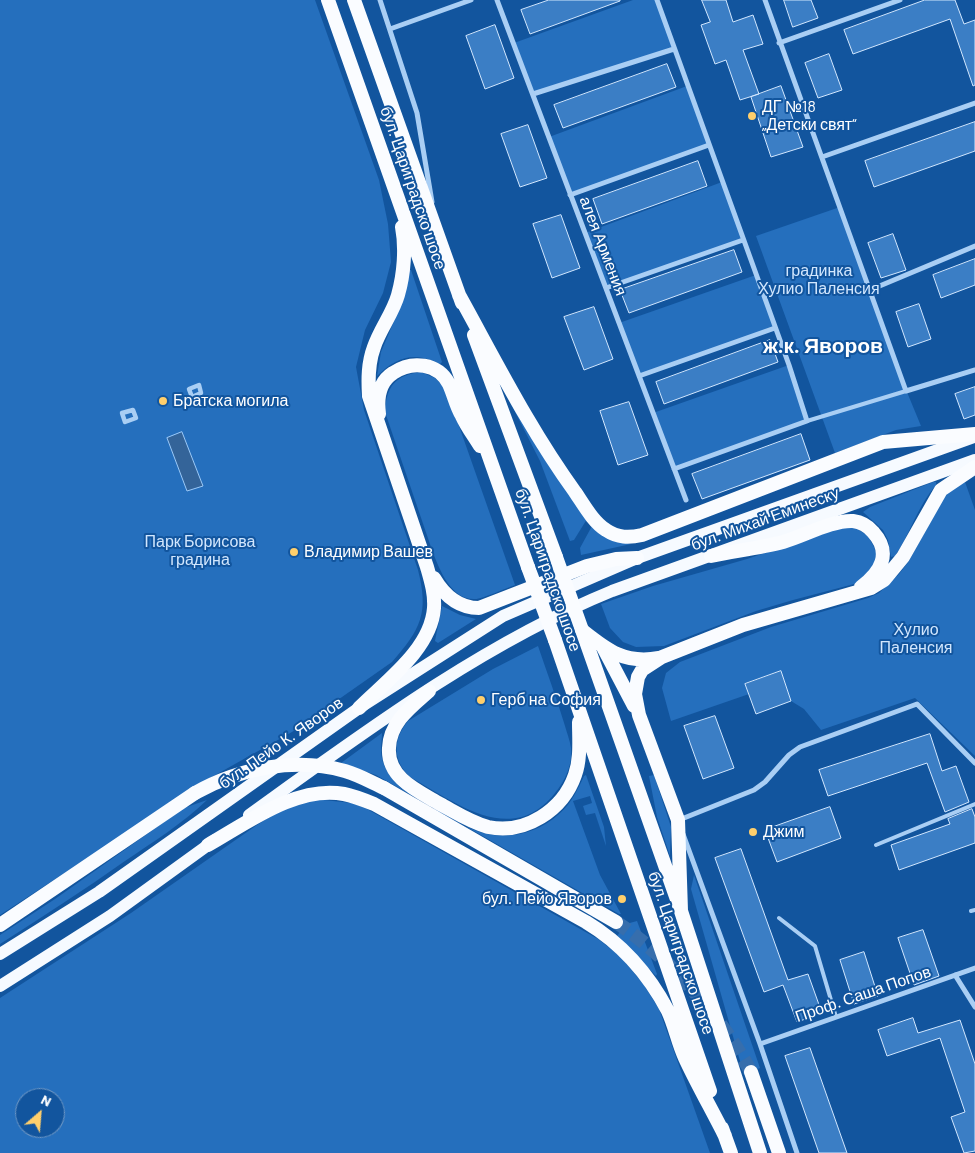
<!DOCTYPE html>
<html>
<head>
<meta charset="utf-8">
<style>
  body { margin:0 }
  #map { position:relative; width:975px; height:1153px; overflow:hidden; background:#12559e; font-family:Barlow,sans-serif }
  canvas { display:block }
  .north { position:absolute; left:15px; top:1088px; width:50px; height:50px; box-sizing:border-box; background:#12559e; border:1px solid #7199c5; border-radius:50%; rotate:27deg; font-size:14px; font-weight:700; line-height:20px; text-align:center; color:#fff }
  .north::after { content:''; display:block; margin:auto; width:18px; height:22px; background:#ffcf6c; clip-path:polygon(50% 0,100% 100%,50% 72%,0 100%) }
</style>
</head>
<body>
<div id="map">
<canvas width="975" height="1153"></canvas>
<div class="north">N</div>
</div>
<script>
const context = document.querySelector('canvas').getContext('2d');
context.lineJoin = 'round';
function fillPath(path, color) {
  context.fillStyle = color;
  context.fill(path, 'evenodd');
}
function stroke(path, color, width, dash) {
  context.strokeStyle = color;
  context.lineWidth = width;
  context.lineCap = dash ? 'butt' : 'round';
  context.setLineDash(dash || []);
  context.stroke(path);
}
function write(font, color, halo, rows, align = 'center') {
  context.font = font + ' Barlow,sans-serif';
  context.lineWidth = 4;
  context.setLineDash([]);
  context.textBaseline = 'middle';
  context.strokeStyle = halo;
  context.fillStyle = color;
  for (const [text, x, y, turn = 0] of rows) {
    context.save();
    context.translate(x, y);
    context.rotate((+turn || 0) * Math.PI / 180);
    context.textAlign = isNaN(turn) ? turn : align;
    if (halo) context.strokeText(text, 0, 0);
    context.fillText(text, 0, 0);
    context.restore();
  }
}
fillPath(new Path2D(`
  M0,0h315l64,180 9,44 3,38 -8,31 -18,37 -9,37 8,43 54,160c11,43 3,59 -26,92l-100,70 -82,46 -210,137z
  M633,0h23l18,49 -141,45 -19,-51z
  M687,86l22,59 -139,50 -21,-58z
  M722,182l21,58 -137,48 -21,-55z
  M840,207l62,173 19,46 -25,4 -61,23 -79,-217z
  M409,270h2l31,92 -2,2c-26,-13 -43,-7 -63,12l4,-24 24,-57z
  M756,275l19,53 -136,48 -20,-53z
  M789,365l18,56 -133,48 -21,-56z
  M421,372l14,6 11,11 69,196c-9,3 -32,14 -40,14 -24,1 -35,-29 -42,-46l-48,-141c1,-25 10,-37 36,-40z
  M509,400l36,60 42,59 -13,21 -4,1 -30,-80z
  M933,482h3v3c-18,20 -26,49 -41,71l-4,1 -3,-17 -5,-10 -20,-18 7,-5z
  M965,482l10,28v246l-60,-58 -94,32 -17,-21 -13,-8 -11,-30 -35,12 4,11 -78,27 -9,-33 4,-15 14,-11 91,-35 97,-29 11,-5 20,-19 10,-13 37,-68z
  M592,526l24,16 15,2 -50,11 -1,-7z
  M844,526l13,3 5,3 6,4 6,11 2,6 -1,11 -17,19 -65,17 -37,11 -92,35 -28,1 -13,-5 -13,-14 -9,-24 52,-18 94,-27z
  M442,606l18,9 16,4 -38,24 -3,-2c2,-11 5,-23 7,-35z
  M538,646c9,27 19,53 27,80 2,7 5,15 6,22 2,16 -6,33 -16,45 -43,55 -100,9 -145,-16 -18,-17 -17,-38 -2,-56l85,-52z
  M382,733c0,6 -1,11 -1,17 0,16 10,29 21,39 23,13 46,30 70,40 29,13 64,6 87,-15 12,-10 19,-25 25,-38l2,-1 18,52 2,19 -11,-33 -9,2 -3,-9 9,-3 -2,-7 -17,5 27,74 21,39h-2l-243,-139 -35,-12z
  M654,775l17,52 -1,29 -13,-39 -8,-41z
  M314,799l38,4 15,6 231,130 22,17 24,29 15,24 51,144h-710v-155l131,-85 126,-88 22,-14zM25,1098h30v30h-30z
  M207,800c-25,24 -54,42 -82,61 -41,29 -83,56 -125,83v-9l55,-36 129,-91z
  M694,875l66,193 -16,7 -53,-186z
  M637,921l20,53 -1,2 -39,-40 9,-12z`), '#256fbd');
const water = new Path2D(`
  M182,432l21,54 -16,5 -20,-53z`);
fillPath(water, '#346499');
stroke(water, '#9bc9f8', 1);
const building = new Path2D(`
  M549,0h71v1l-90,33 -9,-24z
  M702,0h24l7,22 20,-7 10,29 -20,6 16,44 -19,6 -14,-40 -11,4 -14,-39 9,-3z
  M784,0h27l7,18 -25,9z
  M925,0h30l9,24 11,-4v65l-2,1 -23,-67 -97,35 -9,-24z
  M495,25l19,53 -29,11 -19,-53z
  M829,54l13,36 -24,8 -13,-35z
  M667,64l9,23 -113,41 -9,-23z
  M781,86l22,61 -32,10 -20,-60z
  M975,122v29l-101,36 -9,-26z
  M528,125l19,53 -27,9 -19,-53z
  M698,161l9,25 -105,38 -9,-25z
  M561,215l19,53 -28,10 -19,-54z
  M893,234l13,36 -25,8 -13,-35z
  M734,250l8,22 -113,41 -9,-23z
  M975,259v26l-34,13 -8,-23z
  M919,304l12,35 -23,8 -12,-35z
  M594,307l19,52 -29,11 -20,-53z
  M770,340l8,22 -114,42 -8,-22z
  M975,387v28l-11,4 -9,-25z
  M629,402l19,53 -30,10 -18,-54z
  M801,434l9,26 -108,39 -10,-25z
  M781,671l10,30 -35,13 -11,-30z
  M715,716l19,52 -31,11 -19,-53z
  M930,734l12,37 14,-5 13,36 -24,10 -18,-49 -99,33 -9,-26z
  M830,807l11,31 -64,24 -12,-32z
  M972,809l3,8v26l-76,27 -8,-25 59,-21 -2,-5z
  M741,849l47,131 20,-6 14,39 -25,9 -14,-37 -19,7 -49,-134z
  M923,930l16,46 -25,9 -16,-47z
  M864,952l14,44 -24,8 -14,-44z
  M913,1018l5,15 42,-13 15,44v87l-11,2 -13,-36 14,-5 -25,-74 -53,18 -9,-26z
  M810,1048l37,105h-28l-34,-97z`);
fillPath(building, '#3b7ec5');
stroke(building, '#d2e7fe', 1);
stroke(new Path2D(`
  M616,922c55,37 103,92 135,150`), '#366ead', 14, [14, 7]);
stroke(new Path2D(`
  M807,421l99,-30
  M876,845l99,-41
  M971,911l4,-1
  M779,918l36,28 21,71`), '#a9cef4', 4);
stroke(new Path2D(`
  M199,385l2,8 -9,4 -3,-8z
  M133,410l3,8 -11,4 -3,-9z`), '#a9cef4', 4.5);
stroke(new Path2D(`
  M380,0l37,113 15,89
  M497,0l189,500
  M657,0l132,365 18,56 -133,48
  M765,0l141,391 69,-21
  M390,29l81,-29
  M779,43l121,-43
  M533,94l141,-45
  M822,157l153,-54
  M570,195l139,-50
  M606,288l137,-48
  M870,290l105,-44
  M639,376l136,-48
  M679,820l75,-30 11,-8 24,-27 11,-8 117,-43 58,59
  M683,834l77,210 37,109
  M955,975l20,32
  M760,1044l215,-76`), '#a9cef4', 5);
stroke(new Path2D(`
  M249,815c114,-82 233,-171 363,-224l363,-131
  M0,954l99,-62 260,-184 144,-92 134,-58 337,-121
  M0,986l110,-70 105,-76`), '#f6faff', 12);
stroke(new Path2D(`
  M328,0l200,567
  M354,0l108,303
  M459,295c37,67 71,135 116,197 9,13 18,30 31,38 12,8 23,8 36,5l241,-93 92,-8
  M474,335l82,222
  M379,414c-2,-15 0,-32 14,-41 19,-13 45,-10 56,11 5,11 7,22 13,32 5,11 12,20 18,30
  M711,556c24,-5 49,-8 72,-14 21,-6 49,-22 70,-21 8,1 15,5 20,11 19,21 8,40 -12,55
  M434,578c10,17 24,30 45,30l108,-42 29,-7 21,-1
  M582,630l99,281 79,242
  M583,631c25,20 42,33 76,27
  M555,640l155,451
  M603,647l31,59
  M429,691c-18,16 -39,31 -40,57 -2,30 29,43 51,56 15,8 30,18 48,23 37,8 75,-17 87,-52 6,-17 4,-35 4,-53
  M359,708c27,-27 72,-59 75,-100 1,-14 -3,-27 -7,-41l-58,-171c-1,-17 -1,-33 5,-49 6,-18 19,-34 24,-52 6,-21 8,-47 4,-68
  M384,788l232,134
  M208,845c39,-22 89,-60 136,-51 10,2 20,6 30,10l212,118c35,21 63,53 82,89 7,15 10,32 17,47 12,26 27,52 40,78
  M681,911l-3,-91 -39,-105 -4,-21 3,-17 4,-7 20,-13 81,-32 128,-37 13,-8 19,-23 38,-67 34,-23
  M0,925l195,-132
  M751,1072l28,81
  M722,1128l9,25`), '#fafcff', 14);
stroke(new Path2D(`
  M556,557l26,73
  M528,567l27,73
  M195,793c44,-25 101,-36 150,-22 14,4 26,11 39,17`), '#fafcff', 14);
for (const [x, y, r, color] of [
  [752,116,5,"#ffcf6c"],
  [163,401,5,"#ffcf6c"],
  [294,552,5,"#ffcf6c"],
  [481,700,5,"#ffcf6c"],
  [753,832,5,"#ffcf6c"],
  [622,899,5,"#ffcf6c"]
]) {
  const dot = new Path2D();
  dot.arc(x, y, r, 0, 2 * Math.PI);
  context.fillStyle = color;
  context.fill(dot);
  stroke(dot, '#12559e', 2);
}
write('16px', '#fff', '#12559e', [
  ["ДГ №18",762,107],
  ["„Детски свят“",762,125],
  ["Братска могила",173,401],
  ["Владимир Вашев",304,552],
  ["Герб на София",491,700],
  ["Джим",763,832],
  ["бул. Пейо Яворов",612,899,"right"]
], 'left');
write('16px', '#fff', '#12559e', [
  ["бул. Цариградско шосе",413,188,71],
  ["алея Армения",603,246,69],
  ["бул. Михай Еминеску",765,519,-20],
  ["бул. Цариградско шосе",548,570,71],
  ["бул. Пейо К. Яворов",281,743,-35],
  ["бул. Цариградско шосе",681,953,71],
  ["Проф. Саша Попов",863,994,-19]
]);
write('16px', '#d2e7fe', '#12559e', [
  ["градинка",819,271],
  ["Хулио Паленсия",819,289],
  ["Парк Борисова",200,542],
  ["градина",200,560],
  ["Хулио",916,630],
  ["Паленсия",916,648]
]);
write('bold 21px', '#fff', '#12559e', [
  ["ж.к. Яворов",823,346]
]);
</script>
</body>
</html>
